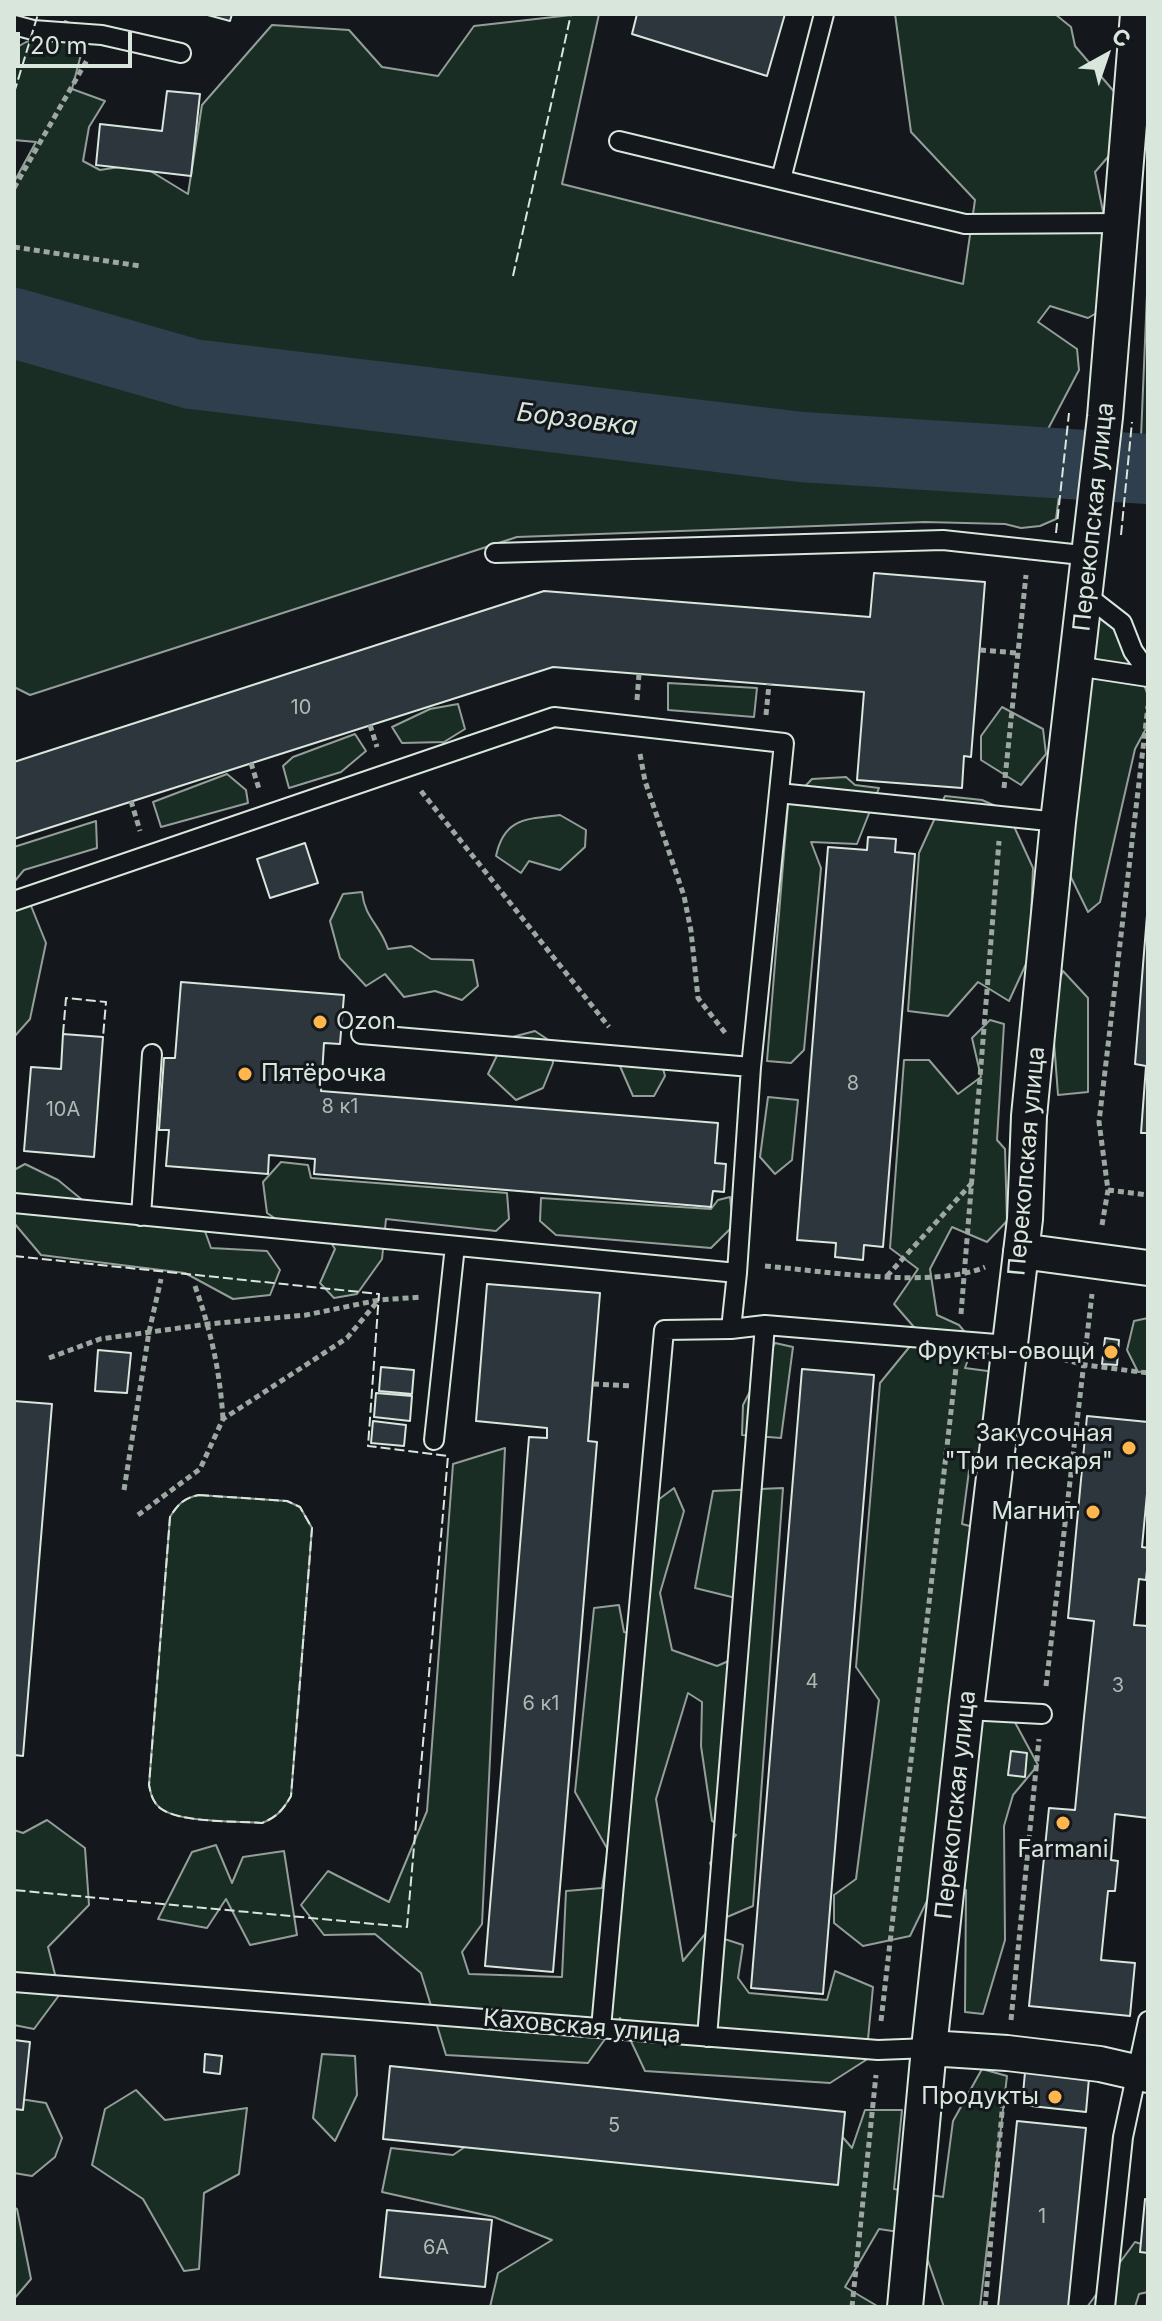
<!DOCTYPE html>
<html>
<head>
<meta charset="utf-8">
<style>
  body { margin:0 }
  #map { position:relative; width:1162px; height:2321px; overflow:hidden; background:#14181c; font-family:Inter,sans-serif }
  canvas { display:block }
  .frame { position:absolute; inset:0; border:16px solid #d8e6dc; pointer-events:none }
  .north { position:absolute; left:1066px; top:16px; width:80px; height:80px; -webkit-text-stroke:6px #14181c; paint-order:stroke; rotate:40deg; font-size:22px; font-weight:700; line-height:32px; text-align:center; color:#d8e6dc }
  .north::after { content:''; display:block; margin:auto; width:28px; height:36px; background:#d8e6dc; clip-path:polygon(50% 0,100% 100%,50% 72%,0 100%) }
  .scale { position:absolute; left:16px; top:32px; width:116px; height:36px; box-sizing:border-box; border:4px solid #d8e6dc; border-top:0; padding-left:10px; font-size:24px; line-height:28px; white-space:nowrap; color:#d8e6dc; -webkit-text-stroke:6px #14181c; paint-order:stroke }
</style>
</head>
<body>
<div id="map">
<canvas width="1162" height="2321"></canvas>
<div class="frame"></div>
<div class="north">С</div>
<div class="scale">20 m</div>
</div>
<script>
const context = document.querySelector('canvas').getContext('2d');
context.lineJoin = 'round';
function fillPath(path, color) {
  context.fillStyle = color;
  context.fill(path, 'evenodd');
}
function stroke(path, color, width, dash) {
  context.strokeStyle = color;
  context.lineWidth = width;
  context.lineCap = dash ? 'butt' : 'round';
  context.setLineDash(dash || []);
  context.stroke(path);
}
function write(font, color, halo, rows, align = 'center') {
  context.font = font + ' Inter,sans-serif';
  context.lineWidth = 6;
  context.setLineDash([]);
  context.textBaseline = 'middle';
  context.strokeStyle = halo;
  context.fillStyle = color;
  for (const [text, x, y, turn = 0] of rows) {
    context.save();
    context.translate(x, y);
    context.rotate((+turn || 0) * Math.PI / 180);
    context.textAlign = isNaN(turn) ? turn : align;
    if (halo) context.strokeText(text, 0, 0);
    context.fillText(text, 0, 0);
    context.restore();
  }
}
const green = new Path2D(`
  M580,14h19l-37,170 401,100 12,-84 -64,-68 -16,-118h160l16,13 4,19 42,49 -3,55 -19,22 15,74 -5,62 -17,10 -38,-12 -12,16 39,27 2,21 -42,80 11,31 14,-8 -6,46 -16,7 -19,2 -16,-4 -80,-2 -408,15 -487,158 -16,-8v-505l22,-40 -22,-2v-91l12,-7 26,-6 13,-15 22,10 -15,58 33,12 -16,26 -6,34 17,9 39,-6 49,30 14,-89 70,-80 77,5 33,37 56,9 36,-50z
  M1148,270v167h-7z
  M1102,607l16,4 30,85v29l-13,24 -35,153 -12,10 -23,-47 26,-243z
  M668,683l89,5 -3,29 -86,-7z
  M458,704l7,25 -21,13 -42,1 -10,-16 38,-18z
  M1002,707l41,22 3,25 -25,31 -40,-25v-24z
  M355,734l11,17 -25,21 -52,16 -6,-22 10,-9z
  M227,774l19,16 2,13 -87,24 -8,-25z
  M846,777l9,8 24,3 -22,56 -46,-2 10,26 -17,182 -13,13 -24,-2 21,-257 24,-25z
  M945,796l37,4 25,11 26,57 -2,52 6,20 -28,61 -31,-19 -30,34 -40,-5 11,-158z
  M560,815l26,15 -1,17 -25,23 -31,-9 -8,12 -25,-17c8,-38 30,-37 64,-41z
  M96,821l1,27 -73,22 -10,12v-35z
  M25,891l21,52 -16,76 -16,18v-144z
  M362,892c3,27 18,32 26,57l23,-3 20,13 42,1 5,26 -16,14 -27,-9 -31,6 -19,-23 -19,12 -26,-28 -10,-37 13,-27z
  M1063,971l25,27v94l-30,3 -7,-94z
  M990,1020l14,4 -7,116 8,9 2,72 -20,21 -35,-15 -22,42 7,46 22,10 15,18 -9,25 30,4 -4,55 -22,44 -7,53 15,4 5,182 22,-8 34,63 -25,30 -9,31 1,114 -22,74 -18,-2 1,-122 -26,-16 -30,62 -47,10 -29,-23v-28l22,-16 23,-179 -23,-33 24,-284 40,-49 -26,-30 24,-35 -28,-21 14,-188h25l29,34 23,-17 -9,-39z
  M535,1031l15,10 3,22 -10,25 -27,12 -28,-26 17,-35z
  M659,1053l6,23 -11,20h-21l-14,-32z
  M768,1097l30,3 -6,60 -17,14 -15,-17z
  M281,1162l27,3 3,13 196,15 2,26 -13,12 -110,-12 -4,40 -25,35 -23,4 -14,-15 15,-34 -13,-21 -43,-7 -12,-8 -4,-31z
  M25,1164l33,16 28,23 112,9 13,36 56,3 13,19 -10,25 -37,4 -48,-26 -144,-18 -27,-32v-53z
  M730,1197l3,29 -22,22 -155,-13 -16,-14 1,-23 170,11 7,-9z
  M1148,1318v53l-10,1 -11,-22 7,-29z
  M775,1343l18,4 -12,91 -39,-3 1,-30z
  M505,1448l-23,476 -20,28 7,22 93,3 4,-86 36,-3 6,-38 -33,-58 19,-184 25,-3 5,27 15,4 15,-133 20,-15 10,23 -24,82 12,57 45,16 21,-9 10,-56 -53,-13 18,-97 70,-3 -30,418 -26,11 -17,-54 26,-28 -24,-14 -11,-75 1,-44 -14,-9 -32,106 27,162 23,-28 37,12 -5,33 11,15 78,7 8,-29 38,16 -7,73 -36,23 -185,-12 -25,-53 -32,45 -142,-8 -25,-82 -46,-39 -51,1 -23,-30 27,-34 61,31 38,-91 26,-347z
  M199,1495l88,6 13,6 12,21 -21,268c-8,14 -14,21 -29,27 -26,-2 -83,0 -102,-15 -8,-7 -9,-14 -11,-23l21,-268c8,-13 14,-19 29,-22z
  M47,1820l38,28 4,57 -41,42 12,47 -26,35 -20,-4v-195l9,3z
  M216,1845l16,38 11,-26 41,-6 13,84 -47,10 -24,-46 -19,29 -49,-9 34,-67z
  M322,2054l33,2 2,39 -22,46 -22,-23z
  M982,2069l25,7 -27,231h-36l-25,-72 -40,-6 -34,58 34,20h-389l8,-34 54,-33 -58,-23 -112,-25 9,-44 62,7 46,-31 335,3 18,21 13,-38h37l-8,79 49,8 10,-76z
  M136,2090l29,30 82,-12 -8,66 -35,19 -5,76 -15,2 -41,-72 -51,-34 13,-56z
  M14,2098l32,5 16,35 -7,19 -23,19 -18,-3z
  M14,2207l3,2 14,70 -17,20z
  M1135,2242l13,4v46l-9,2 -4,13h-48z`);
fillPath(green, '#1a2d24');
stroke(green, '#939e99', 2);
stroke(new Path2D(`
  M14,323l178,51 609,73 347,22`), '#2f3f4d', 70);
const building = new Path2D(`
  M204,14h28l-2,7z
  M637,14h148l-18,62 -135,-42z
  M167,91l33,3 -9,82 -95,-11 4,-41 62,7z
  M874,573l111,9 -14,175 -7,-1 -2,32 -105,-8 7,-88 -311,-25 -539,172v-77l530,-171 326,26z
  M868,837l28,2 -1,13 20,2 -32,393 -19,-2 -1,15 -28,-3 1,-14 -39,-3 31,-393 39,3z
  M305,843l13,40 -48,15 -13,-39z
  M1148,903v230h-7l5,-67 -11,-2z
  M181,982l163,13 -4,49 -16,-1 -3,48 397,32 -3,40 11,1 -2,28 -11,-1 -2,16 -397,-33 1,-15 -46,-4 -1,19 -102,-8 3,-36h-10l5,-72h11z
  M63,1034l40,3 -9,120 -70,-6 7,-84 30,2z
  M487,1284l113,9 -12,148 9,1 -44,530 -68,-6 44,-529 18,1v-10l-71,-7z
  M1105,1338l14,2 -2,25 -15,-1z
  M98,1350l33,3 -4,40 -32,-2z
  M381,1367l33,3 -2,24 -33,-3z
  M802,1369l72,6 -51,619 -72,-6z
  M376,1393l36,3 -2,25 -36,-4z
  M14,1401l38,3 -29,352 -9,-1z
  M1087,1416l61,6v61l-6,64 6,1v12l-2,20 -7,-1 -5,46 14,1v192l-33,-4 -4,46 7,1 -3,30h-7l-7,69 34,3 -5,53 -101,-10 20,-198 26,2 9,-93 10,-96 -26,-3z
  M373,1421l33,4 -2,21 -33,-3z
  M1011,1751l16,2 -2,24 -17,-2z
  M14,2040l16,2 -7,68 -9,-1z
  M205,2054l17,2 -2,18 -16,-2z
  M390,2066l455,46 -7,73 -455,-46z
  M1025,2072l64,6 -3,34 -64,-7z
  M1017,2121l69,7 -18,179h-70z
  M1145,2199l3,1v53l-8,-1z
  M387,2210l105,10 -7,67 -105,-10z`);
fillPath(building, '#2c363c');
stroke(building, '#d8e6dc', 2);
const lane = new Path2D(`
  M14,25l19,5 69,5 79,18
  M619,141l346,83 157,-1
  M781,179l43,-165
  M495,553l448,-13 148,16
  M1086,595l36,28 11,28 15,21
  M1076,666l72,11
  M779,793l279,29
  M14,901l540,-184 230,26 -33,324 -14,206
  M361,1034l390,33
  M14,1203l723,70 -6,56 34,-4 243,20
  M141,1216l11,-162
  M434,1440l21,-194
  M966,1710l76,4
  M14,1982l864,68 51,-2
  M601,2028l63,-698 67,-1
  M707,2037l58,-712
  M1105,2307l18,-170 25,-116`);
const street = new Path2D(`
  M1021,1251l127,17
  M929,2048l78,5 93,11 48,11
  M905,2307l24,-259 37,-338 59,-491 4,-103 29,-294 47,-405 33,-403`);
stroke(lane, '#d8e6dc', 22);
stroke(street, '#d8e6dc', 38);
stroke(new Path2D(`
  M14,188l73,-128
  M14,247l126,19
  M980,650l37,3
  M637,700l2,-26
  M766,715l3,-31
  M370,725l7,22
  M640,754l5,27 39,115 7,35 7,67 28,36
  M251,763l8,26
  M1004,788l22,-213
  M421,791l188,236
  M131,801l9,30
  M1108,1190l40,5
  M1102,1225l6,-35 -9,-68 49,-416
  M765,1266c58,5 168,23 220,1
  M887,1276l85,-93
  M195,1286c16,45 25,85 28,133
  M961,1314l38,-473
  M1043,1354l42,11 63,8
  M49,1358l51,-19 108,-15 98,-9 73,-15 43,-3
  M593,1384l39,2
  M124,1490l25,-158 12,-53
  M138,1515l62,-46 23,-50 124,-81 30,-36
  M1046,1686l46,-392
  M1011,2020l28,-281
  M881,2021l75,-653
  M852,2307l24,-232
  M985,2307l19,-218`), '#9da8a2', 5, [6, 4]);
stroke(lane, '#14181c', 18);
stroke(street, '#14181c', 34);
stroke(new Path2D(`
  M14,93l24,-79
  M513,276l58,-262
  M1056,533l13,-120
  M1121,535l11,-113
  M63,1034l3,-36 40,4 -3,35
  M14,1256l365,38 -11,152 80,10 -41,471 -393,-37
  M199,1495l88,6 13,6 12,21 -21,268c-8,14 -14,21 -29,27 -26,-2 -83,0 -102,-15 -8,-7 -9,-14 -11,-23l21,-268c8,-13 14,-19 29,-22z`), '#d8e6dc', 2, [10, 4]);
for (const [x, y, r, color] of [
  [320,1022,8,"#ffb74d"],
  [245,1074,8,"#ffb74d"],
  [1111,1352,8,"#ffb74d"],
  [1129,1448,8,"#ffb74d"],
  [1093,1512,8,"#ffb74d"],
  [1063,1823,8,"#ffb74d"],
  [1055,2097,8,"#ffb74d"]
]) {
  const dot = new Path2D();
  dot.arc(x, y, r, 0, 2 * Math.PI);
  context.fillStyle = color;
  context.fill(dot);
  stroke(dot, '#14181c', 3);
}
write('20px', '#adbab4', null, [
  ["10",301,708],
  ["8",853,1084],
  ["8 к1",340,1107],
  ["10А",63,1110],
  ["4",812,1682],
  ["3",1118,1686],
  ["6 к1",541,1704],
  ["5",614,2126],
  ["1",1042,2217],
  ["6А",436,2248]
]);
write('24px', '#d8e6dc', '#14181c', [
  ["Перекопская улица",1094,517,-84],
  ["Перекопская улица",1027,1161,-85],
  ["Перекопская улица",956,1805,-84],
  ["Каховская улица",582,2027,5]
]);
write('24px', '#d8e6dc', '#14181c', [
  ["Ozon",336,1022,"left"],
  ["Пятёрочка",261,1074,"left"],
  ["Фрукты-овощи",1095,1352],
  ["Закусочная",1113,1434],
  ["\"Три пескаря\"",1113,1462],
  ["Магнит",1077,1512],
  ["Farmani",1063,1850,"center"],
  ["Продукты",1039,2097]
], 'right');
write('italic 26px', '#d8e6dc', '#14181c', [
  ["Борзовка",577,420,7]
]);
</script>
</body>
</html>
